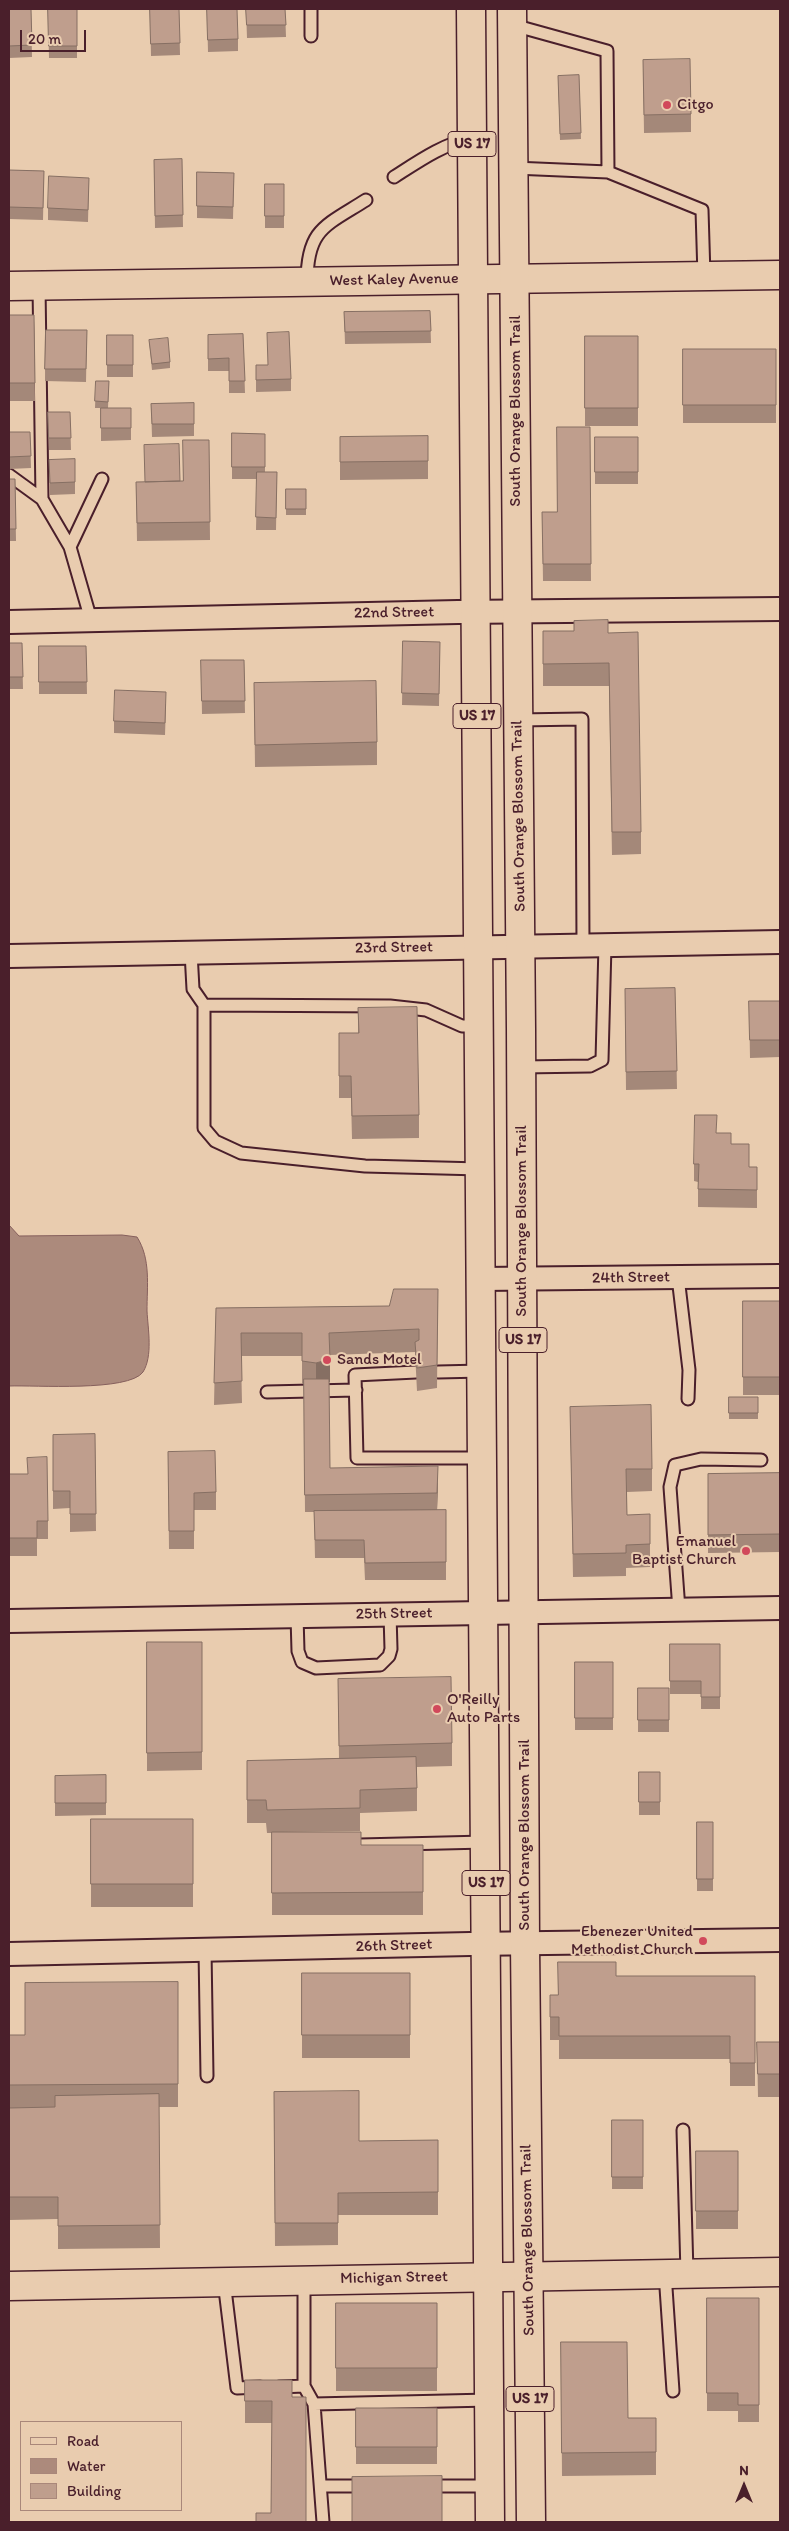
<!DOCTYPE html>
<html>
<head>
<meta charset="utf-8">
<style>
  body { margin:0 }
  #map { position:relative; width:789px; height:2531px; overflow:hidden; background:#e9ccaf; font-family:Itim,sans-serif }
  canvas { display:block }
  .frame { position:absolute; inset:0; border:10px solid #4a1f2b; pointer-events:none }
  .legend { position:absolute; left:20px; top:2421px; width:162px; height:90px; box-sizing:border-box; background:#e9ccaf; border:1px solid #a9877a; margin:0; padding:6px 9px; list-style:none; font-size:15px; color:#4a1f2b }
  .legend li { display:flex; align-items:center; gap:10px; height:25px }
  .legend b { width:25px; border:1px solid #a9877a }
  .north { position:absolute; left:719px; top:2461px; width:50px; height:50px; -webkit-text-stroke:4px #e9ccaf; paint-order:stroke; rotate:0deg; font-size:14px; font-weight:700; line-height:20px; text-align:center; color:#4a1f2b }
  .north::after { content:''; display:block; margin:auto; width:18px; height:22px; background:#4a1f2b; clip-path:polygon(50% 0,100% 100%,50% 72%,0 100%) }
  .scale { position:absolute; left:20px; top:30px; width:66px; height:22px; box-sizing:border-box; border:2px solid #4a1f2b; border-top:0; padding-left:6px; font-size:15px; line-height:18px; white-space:nowrap; color:#4a1f2b; -webkit-text-stroke:4px #e9ccaf; paint-order:stroke }
</style>
</head>
<body>
<div id="map">
<canvas width="789" height="2531"></canvas>
<div class="frame"></div>
<ul class="legend">
<li><b style="height:6px;background:#e9ccaf"></b>Road</li>
<li><b style="height:14px;background:#ac8a7c"></b>Water</li>
<li><b style="height:14px;background:#bf9e8d"></b>Building</li>
</ul>
<div class="north">N</div>
<div class="scale">20 m</div>
</div>
<script>
const context = document.querySelector('canvas').getContext('2d');
context.lineJoin = 'round';
function fillPath(path, color) {
  context.fillStyle = color;
  context.fill(path, 'evenodd');
}
function stroke(path, color, width, dash) {
  context.strokeStyle = color;
  context.lineWidth = width;
  context.lineCap = dash ? 'butt' : 'round';
  context.setLineDash(dash || []);
  context.stroke(path);
}
function write(font, color, halo, rows, align = 'center') {
  context.font = font + ' Itim,sans-serif';
  context.lineWidth = 4;
  context.setLineDash([]);
  context.textBaseline = 'middle';
  context.strokeStyle = halo;
  context.fillStyle = color;
  for (const [text, x, y, turn = 0] of rows) {
    context.save();
    context.translate(x, y);
    context.rotate((+turn || 0) * Math.PI / 180);
    context.textAlign = isNaN(turn) ? turn : align;
    if (halo) context.strokeText(text, 0, 0);
    context.fillText(text, 0, 0);
    context.restore();
  }
}
const water = new Path2D(`
  M9,1225l10,11 103,-1 15,2c14,22 10,49 10,74 1,18 6,45 -4,61 -14,20 -109,13 -134,14z`);
fillPath(water, '#ac8a7c');
stroke(water, '#855f5c', 1);
const lane = new Path2D(`
  M311,9v27
  M513,25l94,26 1,121 94,38 2,66
  M514,168l94,4
  M394,177c25,-16 49,-33 78,-39
  M307,282c0,-53 18,-56 59,-82
  M39,286l3,213
  M9,475l33,24 28,48 21,73
  M70,547l32,-68
  M518,720l64,-1 1,227
  M191,952l2,37 11,16v123l11,13 26,12 124,13 115,3
  M204,1005l186,1 36,4 36,16h17
  M521,1067l69,-1 12,-6 3,-115
  M678,1277l11,93 -1,29
  M416,1372l-61,3 2,83h125
  M438,1372l44,-1
  M267,1392l89,-2
  M679,1610l-9,-123 5,-22 26,-6 60,1
  M297,1616l1,35 4,11 14,6 64,-3 9,-9 2,-7 -1,-35
  M360,1845l125,-3
  M205,1950l2,126
  M683,2130l4,143
  M665,2273l8,118
  M224,2281l13,107 23,-1
  M304,2386l10,18 9,118
  M279,2387l25,-1v-106
  M314,2404l175,-4
  M322,2486h44
  M427,2486h63`);
const street = new Path2D(`
  M9,622l449,-10 322,-3
  M9,956l771,-14
  M481,1279l299,-3
  M9,1621l771,-13
  M9,1954l461,-10 310,-4`);
const secondary = new Path2D(`
  M9,286l771,-11
  M9,2286l771,-14`);
const primary = new Path2D(`
  M471,9l19,2513
  M512,9l9,1019 4,916 6,578`);
stroke(lane, '#4a1f2b', 15);
stroke(street, '#4a1f2b', 26);
stroke(secondary, '#4a1f2b', 31);
stroke(primary, '#4a1f2b', 31);
stroke(lane, '#e9ccaf', 11);
stroke(street, '#e9ccaf', 22);
stroke(secondary, '#e9ccaf', 28);
stroke(primary, '#e9ccaf', 28);
fillPath(new Path2D(`
  M9,9h22l1,48 -23,1z
  M48,9h29v49h-28z
  M150,9h29l1,46 -29,1z
  M207,9l31,30v12l-30,1z
  M246,9h39l1,28 -39,1z
  M643,60l48,54v18l-47,1z
  M579,75l2,64 -21,1 -2,-64z
  M182,159l1,68 -28,1 -1,-68z
  M9,170l35,1 -1,49 -34,-1z
  M197,172l37,1 -1,46 -36,-1z
  M89,178l-1,44 -40,-2v-12z
  M265,184h19v44h-19z
  M430,311l1,32 -86,1 -1,-32z
  M9,315h25l1,86h-26z
  M46,330h41l-1,52 -41,-1z
  M243,334l2,59h-16v-22h-21v-36z
  M107,335h26v42h-26z
  M585,336h53v90h-53z
  M149,340l21,22v6l-18,2z
  M683,349h93v74h-93z
  M256,365l35,14v12l-35,1z
  M96,381h13l-1,27h-13z
  M194,403v33l-42,1 -1,-33z
  M101,408h30v32l-30,1z
  M48,412h22l1,38h-22z
  M590,427l1,154h-48l-1,-69h15z
  M9,432h21l1,36 -22,1z
  M232,433l33,1v38h12l-1,58h-20l1,-51h-25z
  M428,436v43l-88,1v-43z
  M595,437h43v47h-43z
  M209,440l1,100 -73,1 -1,-59 47,-1z
  M75,459v35l-25,1 -1,-35z
  M9,479h6l1,62h-7z
  M286,489h20v26h-20z
  M543,631l65,2 33,199v22l-29,1 -3,-169h-66z
  M403,641l37,1 -1,64 -37,-1z
  M9,643h13l1,46h-14z
  M39,646h47l1,48h-48z
  M201,660h43l1,53 -43,1z
  M254,683l123,59v23l-122,2z
  M166,704l-1,31 -51,-2v-12z
  M675,988l2,101 -51,1 -1,-101z
  M749,1001h31v56l-30,1z
  M358,1008l61,107v23l-67,1 -1,-41h-12v-65h19z
  M717,1133l14,11 18,23 8,17v24l-59,-1v-25l-4,-1v-17z
  M438,1289l-1,99 -20,3 -2,-39 -85,3v27h-1l1,86 108,15 -1,27h9v70h-81l-1,-22h-49l-1,-46h-9l-1,-128h-2v-28h-61l1,47 -28,2 2,-97 173,-2z
  M743,1301h37v94h-37z
  M729,1397h29v22h-29z
  M570,1407l82,62v22l-25,1v23l23,29v23l-24,1v8l-53,1z
  M95,1434l1,97 -26,1v-24l-17,1v-74z
  M168,1452l48,40v18h-22v39h-25z
  M780,1473v79l-72,1v-79z
  M9,1474l39,47v18h-11v17h-28z
  M147,1642h55v128l-55,1z
  M670,1644h50v65h-19v-15h-31z
  M575,1662h38v68h-38z
  M338,1679l114,64v23l-35,1v44l-57,2v18l-76,1 77,13h62v70h-151v-82h-5l-1,-10h-19v-62l92,-3z
  M638,1688h31v44h-31z
  M639,1772h21v43h-21z
  M106,1775v40l-51,1v-40z
  M91,1819h102v88h-102z
  M697,1822h16v69h-16z
  M302,1973h108v85h-108z
  M616,1976h139v110h-25v-27h-171v-19h-9v-45h8z
  M178,1982v125h-19l1,141 -102,1v-30l-49,1v-185h16z
  M757,2042h23v55h-22z
  M274,2092l85,49 79,-1v75h-100v30l-63,1z
  M612,2120h31v69h-31z
  M696,2151h42v78h-42z
  M707,2298h52v124h-21v-11h-31z
  M336,2303h101v88h-101z
  M561,2342l67,76h28v57l-94,1z
  M245,2380l47,17 -21,116 1,-90h-27z
  M356,2408h81v56h-81z`), '#a48879');
fillPath(new Path2D(`
  M330,1359v23l-14,4v-23z
  M438,1466v17l-1,28v-18z`), '#866f63');
const building = new Path2D(`
  M9,9h22l1,36 -23,1z
  M48,9h29v37h-28z
  M150,9h29l1,34 -29,1z
  M207,9h30l1,30 -30,1z
  M246,9h39l1,16h-39z
  M690,59l1,55 -47,1 -1,-55z
  M579,75l2,58 -21,1 -2,-58z
  M182,159l1,56 -28,1 -1,-56z
  M9,170l35,1 -1,37 -34,-1z
  M197,172l37,1 -1,34 -36,-1z
  M49,176l40,2 -1,32 -40,-2z
  M265,184h19v32h-19z
  M430,311l1,20 -86,1 -1,-20z
  M9,315h25l1,68h-26z
  M46,330h41l-1,39h-41z
  M289,332l2,47 -35,1v-15h12l-1,-32z
  M243,334l2,47h-16v-23l-21,1v-24z
  M107,335h26v30h-26z
  M585,336h53v72h-53z
  M168,338l2,24 -18,2 -3,-24z
  M683,349h93v56h-93z
  M96,381h13l-1,21 -13,-1z
  M194,403v21h-42l-1,-20z
  M101,408h30v20h-30z
  M48,412h22l1,26h-22z
  M557,427h33l1,137h-48l-1,-52h15z
  M9,432h21l1,24 -22,1z
  M232,433l33,1v33h-33z
  M428,436v25l-88,1v-25z
  M595,437h43v35h-43z
  M183,440h26l1,82 -73,1 -1,-41 47,-1z
  M179,444l1,37 -35,1 -1,-37z
  M75,459v23l-25,1 -1,-23z
  M257,472h20l-1,46 -20,-1z
  M9,479h6l1,50h-7z
  M286,489h20v20h-20z
  M608,620v13l30,-1 3,200h-29l-3,-169 -66,1v-33h31v-10z
  M403,641l37,1 -1,52 -37,-1z
  M9,643h13l1,34h-14z
  M39,646h47l1,36h-48z
  M201,660h43l1,41h-43z
  M376,681l1,61 -122,3 -1,-62z
  M115,690l51,2 -1,31 -51,-2z
  M675,988l2,83 -51,1 -1,-83z
  M749,1001h31v39h-30z
  M417,1007l2,108 -67,1 -1,-40h-12v-43h20l-1,-25z
  M695,1115h22l-1,18h15v11h18v23h8v23l-59,-1 1,-25h-5z
  M394,1289h44l-1,76 -20,3 -2,-26 4,-2v-11l-90,4 1,26 -14,4 -14,-2v-28h-61l1,48 -28,2 2,-75 173,-2z
  M743,1301h37v76h-37z
  M304,1379h25l1,89 108,-2 -1,27 -132,2z
  M729,1397h29v16h-29z
  M651,1405l1,64h-26l1,46 23,-1v30l-24,1v8l-53,1 -3,-147z
  M95,1434l1,80h-26v-23h-17v-56z
  M215,1451l1,41 -22,1v38h-25l-1,-79z
  M47,1457l1,64h-11v17h-28v-64h19l-1,-16z
  M780,1473v61l-72,1v-61z
  M446,1510v52l-81,1 -1,-23h-49l-1,-29z
  M147,1642h55v110l-55,1z
  M670,1644h50v53h-19v-16h-31z
  M575,1662h38v56h-38z
  M451,1677l1,66 -113,3 -1,-67z
  M638,1688h31v32h-31z
  M416,1757l1,31 -57,2v18l-93,2 -1,-10h-19v-39z
  M639,1772h21v30h-21z
  M106,1775v28h-51v-27z
  M91,1819h102v65h-102z
  M697,1822h16v57h-16z
  M272,1832h89v13h62v47l-151,1z
  M558,1962h58v14h139v87h-25v-27h-171v-19h-9v-22h8z
  M302,1973h108v62h-108z
  M178,1982v102l-169,1v-50h16v-52z
  M757,2042h23v32h-22z
  M359,2091v50l79,-1v52l-100,1v30h-63l-1,-131z
  M159,2094l1,131 -102,1v-29h-49v-89l46,-1v-11z
  M612,2120h31v57h-31z
  M696,2151h42v60h-42z
  M707,2298h52v107h-21v-12h-31z
  M336,2303h101v65h-101z
  M561,2342h66l1,76h28v34l-94,1z
  M245,2380h47v17h14v125h-50v-9h15l1,-112h-27z
  M356,2408h81v39h-81z
  M442,2476v46h-90v-45z`);
fillPath(building, '#bf9e8d');
stroke(building, '#866f63', 1);
for (const [x, y, r, color] of [
  [667,105,5,"#d1495b"],
  [327,1360,5,"#d1495b"],
  [746,1551,5,"#d1495b"],
  [437,1709,5,"#d1495b"],
  [703,1941,5,"#d1495b"]
]) {
  const dot = new Path2D();
  dot.arc(x, y, r, 0, 2 * Math.PI);
  context.fillStyle = color;
  context.fill(dot);
  stroke(dot, '#e9ccaf', 2);
}
for (const [x, y, w] of [
  [472,144,48],
  [477,716,48],
  [523,1340,48],
  [486,1883,48],
  [530,2399,48]
]) {
  const box = new Path2D();
  box.roundRect(x - w / 2, y - 12.5, w, 25, 4);
  context.fillStyle = '#e9ccaf';
  context.fill(box);
  stroke(box, '#4a1f2b', 1);
}
write('bold 15px', '#4a1f2b', null, [
  ["US 17",472,144],
  ["US 17",477,716],
  ["US 17",523,1340],
  ["US 17",486,1883],
  ["US 17",530,2399]
]);
write('16px', '#4a1f2b', '#e9ccaf', [
  ["Citgo",677,105],
  ["Sands Motel",337,1360],
  ["Emanuel",736,1542,"right"],
  ["Baptist Church",736,1560,"right"],
  ["O'Reilly",447,1700],
  ["Auto Parts",447,1718],
  ["Ebenezer United",693,1932,"right"],
  ["Methodist Church",693,1950,"right"]
], 'left');
write('16px', '#4a1f2b', '#e9ccaf', [
  ["West Kaley Avenue",394,280,-1],
  ["South Orange Blossom Trail",516,411,-90],
  ["22nd Street",394,613,-1],
  ["South Orange Blossom Trail",519,816,-91],
  ["23rd Street",394,948,-1],
  ["South Orange Blossom Trail",522,1221,-90],
  ["24th Street",631,1278,-1],
  ["25th Street",394,1614,-1],
  ["South Orange Blossom Trail",525,1835,-90],
  ["26th Street",394,1946,-2],
  ["South Orange Blossom Trail",528,2240,-91],
  ["Michigan Street",394,2278,-1]
]);
</script>
</body>
</html>
